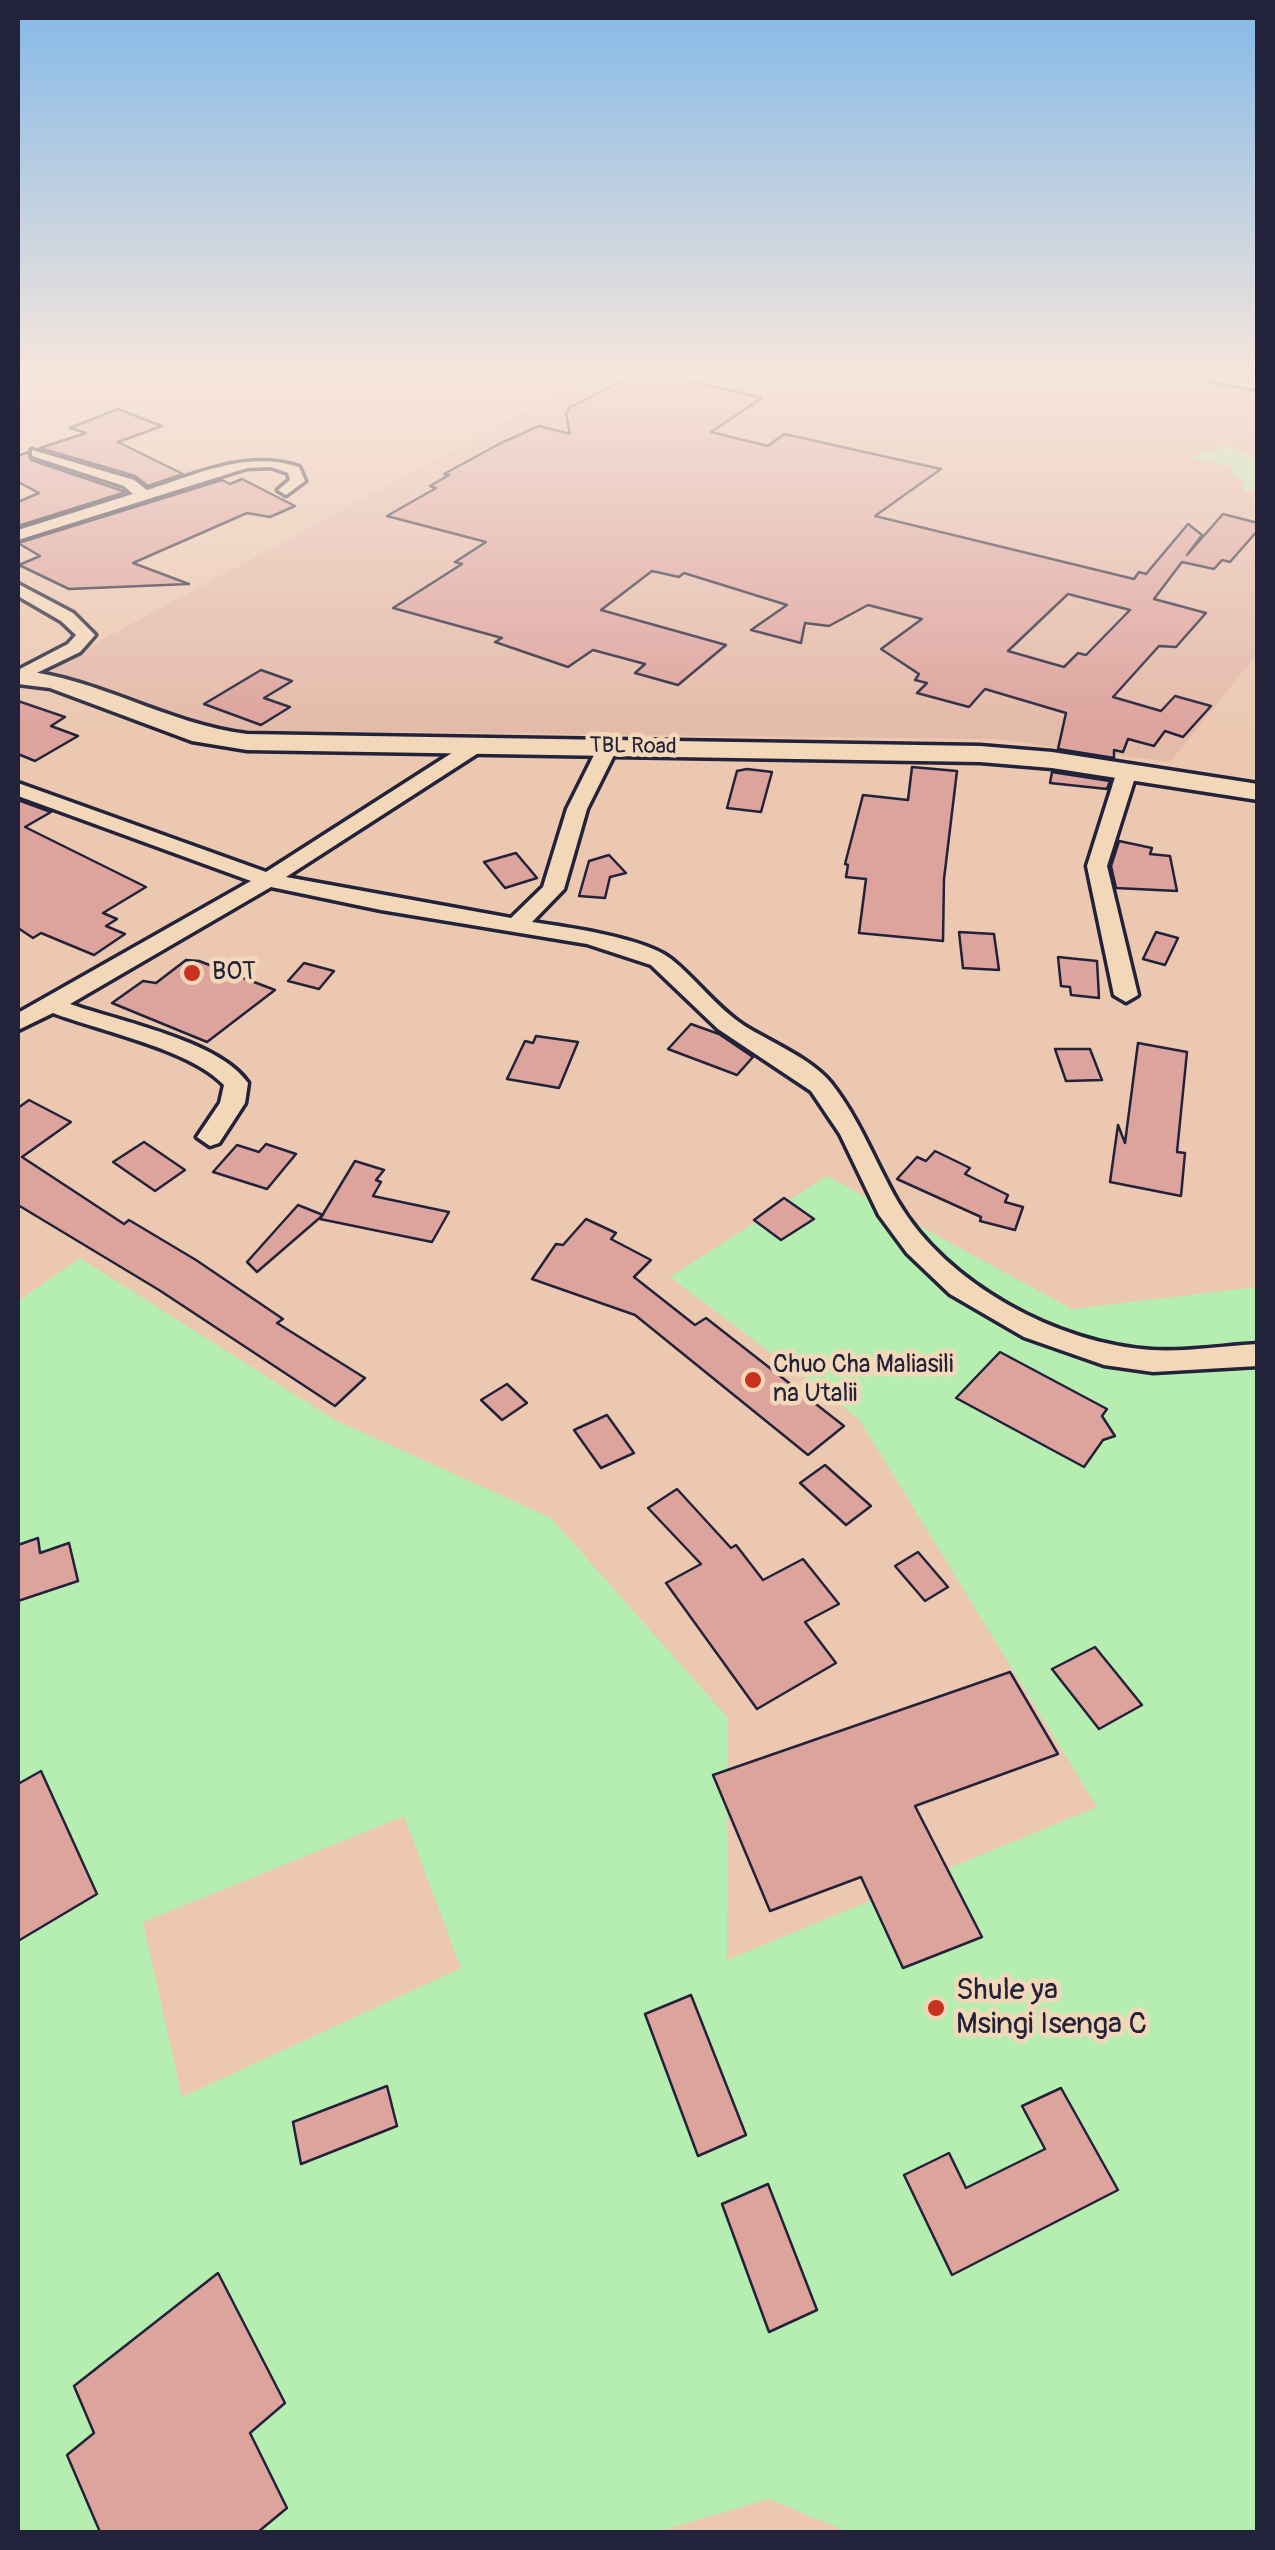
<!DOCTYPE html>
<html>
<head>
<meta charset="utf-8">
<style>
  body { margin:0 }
  #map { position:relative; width:1275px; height:2550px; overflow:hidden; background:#ecc8b1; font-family:Pangolin,sans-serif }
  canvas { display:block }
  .frame { position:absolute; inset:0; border:20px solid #22223b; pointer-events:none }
</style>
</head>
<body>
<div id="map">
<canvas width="1275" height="2550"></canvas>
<div class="frame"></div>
</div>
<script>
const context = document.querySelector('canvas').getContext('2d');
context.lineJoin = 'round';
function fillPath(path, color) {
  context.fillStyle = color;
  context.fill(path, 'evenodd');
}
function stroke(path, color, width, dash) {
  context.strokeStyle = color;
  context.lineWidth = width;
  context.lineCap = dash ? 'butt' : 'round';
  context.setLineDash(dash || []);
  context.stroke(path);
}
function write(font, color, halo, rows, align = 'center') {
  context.font = font + ' Pangolin,sans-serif';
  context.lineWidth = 9;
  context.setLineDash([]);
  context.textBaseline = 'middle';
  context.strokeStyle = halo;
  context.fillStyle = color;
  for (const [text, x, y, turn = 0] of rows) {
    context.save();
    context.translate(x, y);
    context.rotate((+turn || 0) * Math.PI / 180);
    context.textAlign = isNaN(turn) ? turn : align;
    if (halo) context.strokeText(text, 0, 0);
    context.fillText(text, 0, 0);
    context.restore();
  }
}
fillPath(new Path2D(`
  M592,375h606l59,11v268l-87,108 -174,-23 -775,-9 -173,-61z`), '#e4baa9');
fillPath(new Path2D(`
  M1225,445l32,14 -3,31 -10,1v-10l-11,-6 -1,-9 -40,-7 11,-10 17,4 -3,-4z
  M827,1176l245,133 185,-22v1245h-409l-79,-33 -113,33h-638v-1231l62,-43 255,162 216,98 177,200 -1,242 370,-153 -238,-388 -189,-142zM404,1816l57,152 -279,129 -39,-175z`), '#b6eeb1');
const building = new Path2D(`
  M635,375h33l94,23 -51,34 57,14 16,-12 157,35 -66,47 259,63 5,-7 7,2 42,-50 14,11 -15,20 36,-41 35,9v7l-28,32 -8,-2 -8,9 -32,-7 -28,37 52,14 -30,34 -17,-1 -46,51 48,14 14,-15 36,10 -28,31 -18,-6 -11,15 -26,-7 -5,13 -9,-2v8l-56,-9 8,-36 -81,-24 -16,18 -52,-14 10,-10 -12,-3 4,-6 -38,-25 41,-30 -54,-14 -39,21 -24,-3 -4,20 -50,-13 36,-25 -103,-32 -5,4 -27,-6 -51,39 125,35 -48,40 -43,-12 10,-9 -52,-14 -25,17 -73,-25 7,-4 -109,-30 69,-44 -7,-2 31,-20 -99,-26 49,-28 -6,-2 19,-11 -5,-1 57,-31 38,-17 31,8 -4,-21 4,-6zM1068,594l62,16 -44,45 -8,-2 -14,14 -56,-16z
  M118,409l44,17 -44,16 65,32 -35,12 -13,-10 -95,-28 46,-15 -16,-5z
  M28,452l3,8 95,32 -108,34v-24l21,-9 -21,-11v-26z
  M242,479l53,27 -25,11 -23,-4 -114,50 56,21 -120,5 -50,-24 21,-9 -22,-13 204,-63 8,4z
  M261,670l31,11 -28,17 26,9 -29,18 -57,-21z
  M18,701l47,16 -14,9 27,10 -43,25 -17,-7z
  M912,767l45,4 -13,108 -1,62 -84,-8 7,-54 -20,-2 2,-12 -3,-1 18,-69 45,5z
  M747,769l25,3 -11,40 -34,-4 10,-37z
  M1052,772l58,9 -3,8 -57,-6z
  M18,800l33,12 -26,15 121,60 -43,26 14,6 -11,7 19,8 -31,21 -53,-22 -8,5 -15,-10z
  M1119,841l33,7 -2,6 20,2 7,35 -61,-3 -5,-22z
  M516,853l21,25 -32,10 -21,-26z
  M609,855l17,18 -16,4 -5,21 -26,-2 10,-35z
  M959,932l35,2 5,36 -36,-2z
  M1156,932l22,6 -13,27 -22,-6z
  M1058,957l39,4 2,37 -28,-3 -1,-8 -9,-1z
  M186,960l13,1 76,29 -68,52 -95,-39 31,-22 13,2z
  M304,963l30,8 -15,18 -31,-8z
  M691,1024l28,10 34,23 -16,18 -69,-26z
  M536,1036l42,6 -19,46 -52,-9 18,-38 8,2z
  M1138,1043l49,9 -10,100 8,1 -4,43 -71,-14 8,-57 7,18z
  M1055,1049h35l12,31 -36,1z
  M29,1100l42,22 -49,35 102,67 5,-4 67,40 87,59 -6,4 88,55 -30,28 -176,-116 -141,-85v-97z
  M144,1142l41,28 -30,21 -42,-29z
  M266,1144l30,10 -29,35 -54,-17 24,-27 22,7z
  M935,1151l35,17 -5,6 43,21 -3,7 18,5 -8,23 -35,-9 1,-4 -84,-38 20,-22 9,4z
  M355,1161l29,9 -8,10 5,2 -8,14 76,16 -17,30 -112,-23z
  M784,1198l30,21 -33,21 -27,-20z
  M298,1205l25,10 -66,57 -10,-10z
  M586,1219l30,14 -5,6 40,21 -17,17 61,48 11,-7 138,108 -36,29 -173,-140 -103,-36 24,-35 7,1z
  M1000,1352l107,57 -5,7 13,20 -12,4 -19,27 -128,-69z
  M507,1384l20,19 -25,17 -21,-20z
  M607,1415l27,38 -33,15 -27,-38z
  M825,1465l46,41 -25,19 -46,-42z
  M677,1489l54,59 5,-3 27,35 40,-21 36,45 -34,18 31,41 -79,46 -91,-126 35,-19 -53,-56z
  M38,1538l2,15 29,-10 9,38 -60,20v-56z
  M918,1552l30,35 -23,14 -30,-35z
  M1095,1647l47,58 -43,24 -47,-60z
  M1010,1672l48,82 -143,52 67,131 -79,31 -42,-91 -91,34 -57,-136z
  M41,1771l56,123 -79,47v-157z
  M691,1995l55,140 -48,21 -53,-142z
  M387,2086l10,40 -96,38 -8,-42z
  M1061,2088l57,102 -166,85 -48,-100 45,-22 17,35 79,-39 -23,-43z
  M768,2184l49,126 -48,22 -47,-128z
  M218,2273l67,130 -35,30 37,75 -29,24h-158l-33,-77 27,-22 -20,-47z`);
fillPath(building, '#dda39d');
stroke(building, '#22223b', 2.5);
const street = new Path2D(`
  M1197,375l61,6v8l-54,-10z
  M32,450l102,30 13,10c51,-16 99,-40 152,-23l6,14 -19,14 -8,-5 12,-10 -2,-7 -17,-6 -24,1 -229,72v-10l115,-36 -9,-8 -92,-30z
  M18,584l55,29 22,22 -15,17 -62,30v-12l50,-26 8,-9 -15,-14 -43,-25z
  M608,741l10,6 -31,62 -23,80 -32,33c34,5 113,16 139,37 25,20 45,48 72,66 27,17 69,34 88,58 29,37 44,79 67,119 48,82 160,142 254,148 34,2 71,-4 106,-6v22l-105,6 -49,-7 -80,-28 -74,-43 -43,-41 -28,-38 -39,-81 -29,-43 -93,-62 -67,-64 -64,-21 -206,-34 -110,-23 -201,117c48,17 150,37 178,79l-3,20 -26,40 -9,3 -13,-9 23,-34 4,-18c-34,-36 -124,-54 -171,-72l-35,17v-17l233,-132 -233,-85v-13l248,89 203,-130h14v8l-197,127 225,41 32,-31 24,-78 31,-62z
  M1127,765l10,6 -30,95 31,129 -12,7 -12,-7 -27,-129 30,-95z`);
const secondary = new Path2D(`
  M18,670c80,8 149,54 229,64l733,12 72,6 206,32v16l-206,-32 -72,-6 -733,-12 -55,-9 -142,-53 -32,-4z`);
stroke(street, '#22223b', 7);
stroke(secondary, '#22223b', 7);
fillPath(street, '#f2d8b9');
fillPath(secondary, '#f2d8b9');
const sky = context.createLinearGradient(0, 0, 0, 732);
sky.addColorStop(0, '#83b8e8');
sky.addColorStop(0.51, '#f6e6dc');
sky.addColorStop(1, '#f6e6dc00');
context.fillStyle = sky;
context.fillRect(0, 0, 1275, 732);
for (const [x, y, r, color] of [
  [192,973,10,"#c8321e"],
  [753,1380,10,"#c8321e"],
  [936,2008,10,"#c8321e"]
]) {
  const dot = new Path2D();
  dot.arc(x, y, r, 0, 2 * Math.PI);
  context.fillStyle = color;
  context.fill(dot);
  stroke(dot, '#f2d8b9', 4);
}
write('22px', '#22223b', '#f2d8b9', [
  ["TBL Road",633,747,1]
]);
write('25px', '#22223b', '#f2d8b9', [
  ["BOT",212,973],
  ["Chuo Cha Maliasili",773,1366],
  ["na Utalii",773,1395]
], 'left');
write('30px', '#22223b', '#f2d8b9', [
  ["Shule ya",956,1991],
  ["Msingi Isenga C",956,2025]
], 'left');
</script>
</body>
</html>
